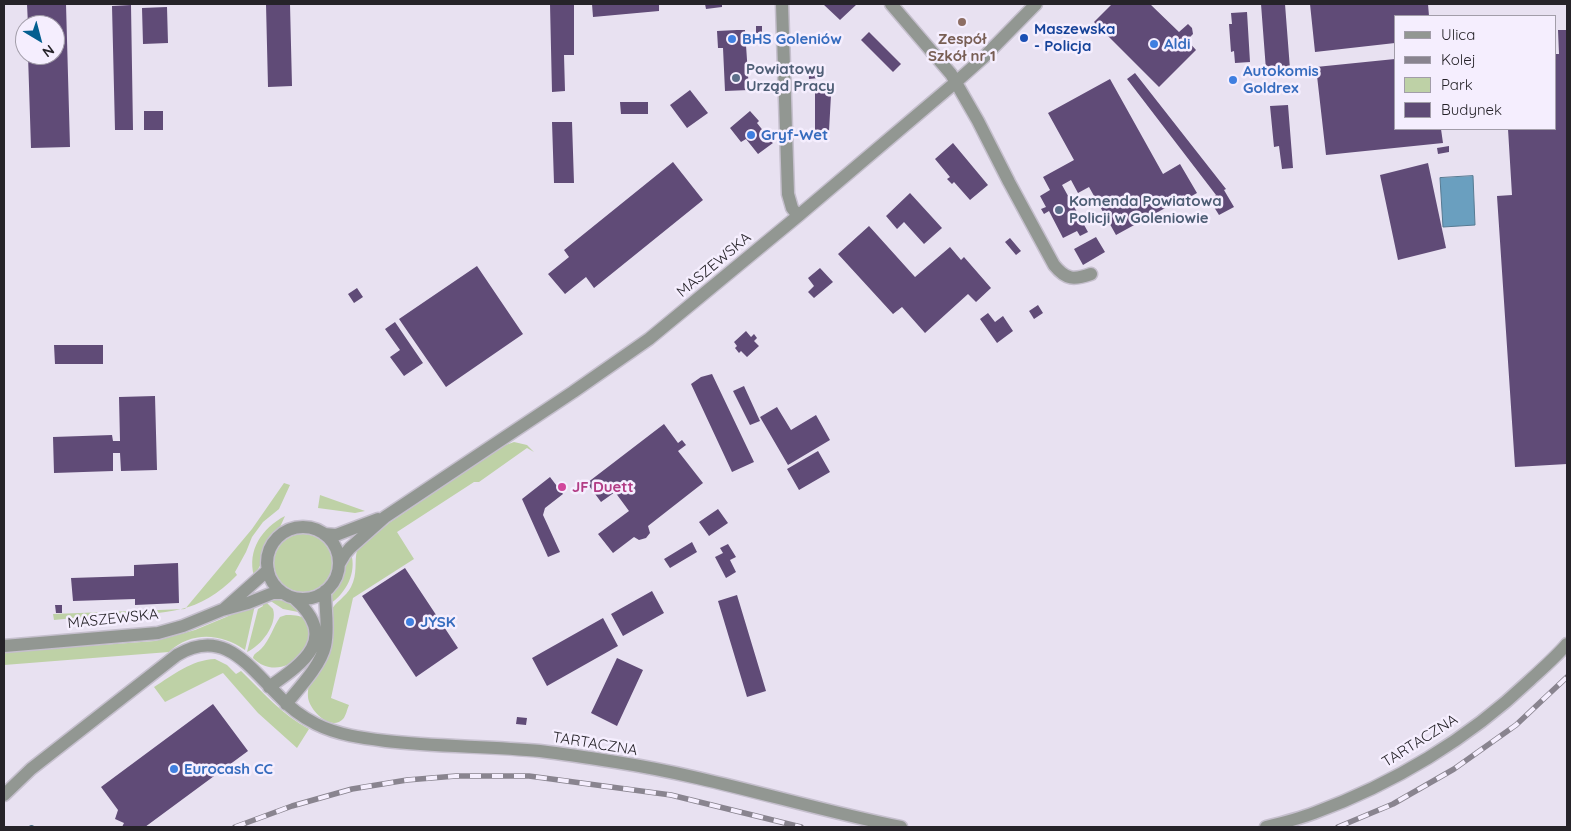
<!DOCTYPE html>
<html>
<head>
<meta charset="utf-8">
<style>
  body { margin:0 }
  #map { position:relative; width:1571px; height:831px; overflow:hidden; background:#e8e1f1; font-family:Quicksand,sans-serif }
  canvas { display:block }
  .frame { position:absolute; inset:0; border:5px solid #262329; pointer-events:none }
  .legend { position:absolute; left:1394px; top:15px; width:162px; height:115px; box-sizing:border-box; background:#f5eefe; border:1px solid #a29da9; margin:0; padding:6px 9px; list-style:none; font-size:15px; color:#262329 }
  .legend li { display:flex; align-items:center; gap:10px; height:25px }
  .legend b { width:25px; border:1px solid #a29da9 }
  .north { position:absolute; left:15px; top:15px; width:50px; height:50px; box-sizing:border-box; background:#f5eefe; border:1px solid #a29da9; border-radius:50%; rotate:143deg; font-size:14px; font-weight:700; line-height:20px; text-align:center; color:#262329 }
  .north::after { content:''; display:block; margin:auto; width:18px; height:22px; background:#045f90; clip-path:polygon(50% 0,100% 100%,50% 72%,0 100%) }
</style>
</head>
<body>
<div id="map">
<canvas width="1571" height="831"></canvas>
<div class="frame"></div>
<ul class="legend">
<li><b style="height:6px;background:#929792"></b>Ulica</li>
<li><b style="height:6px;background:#89848f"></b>Kolej</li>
<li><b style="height:14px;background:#bed1a6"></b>Park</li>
<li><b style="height:14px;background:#604b77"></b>Budynek</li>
</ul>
<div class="north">N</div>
</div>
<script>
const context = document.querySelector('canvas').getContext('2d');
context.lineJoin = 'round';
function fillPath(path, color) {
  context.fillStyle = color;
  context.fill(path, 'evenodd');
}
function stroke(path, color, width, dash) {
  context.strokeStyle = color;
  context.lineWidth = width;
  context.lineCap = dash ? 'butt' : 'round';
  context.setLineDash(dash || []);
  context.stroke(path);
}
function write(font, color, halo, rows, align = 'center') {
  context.font = font + ' Quicksand,sans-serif';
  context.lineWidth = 5;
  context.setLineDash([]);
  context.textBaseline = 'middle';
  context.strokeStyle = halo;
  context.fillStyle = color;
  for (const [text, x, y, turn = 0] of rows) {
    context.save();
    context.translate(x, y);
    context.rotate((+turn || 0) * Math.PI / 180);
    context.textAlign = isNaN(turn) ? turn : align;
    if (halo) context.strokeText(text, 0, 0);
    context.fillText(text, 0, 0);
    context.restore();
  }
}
fillPath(new Path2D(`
  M514,442l13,3 7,7 -7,-4 -48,34h-5l-77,50 17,27 -61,39 -22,100 18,7c-2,4 -3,11 -6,14 -12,13 -34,-9 -35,-22 -1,-17 10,-41 14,-57 3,-9 5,-20 9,-29 4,-9 15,-14 20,-24 7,-14 3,-24 6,-37l32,-27 114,-77z
  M284,483l6,2 -11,24 -16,13 -11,15 -6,15 -11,20 2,3c-38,40 -72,38 -122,40 -21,1 -41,3 -61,5l-1,-6 132,-5 67,-80z
  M320,495l45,16 -10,2 -37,-5z
  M285,516l-5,11 -14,19 -5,18 -7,12c-7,-26 8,-48 31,-60z
  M274 563a29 29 0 1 1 58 0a29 29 0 1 1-58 0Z
  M351,553c6,20 -5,40 -21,51 1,-10 6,-16 10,-26 4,-9 5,-17 11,-25z
  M274,599l16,3 13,11 -20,-4 -14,-9z
  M265,601l8,8c5,15 -12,37 -26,43l11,-43 5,-3 -1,-4z
  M255,605l-10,45c-24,-17 -54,-19 -76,2l-165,13v-13l151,-11 40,-11z
  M286,615c5,0 15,0 19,4 3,2 3,6 3,10 5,30 -33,52 -55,29 1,-5 4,-5 8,-9 9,-9 12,-22 19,-32z
  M215,659l12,6 9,9 5,-3c22,21 41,44 68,58l-12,19 -39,-35 -35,-40 -58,29 -11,-15c19,-12 37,-27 61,-28z`), '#bed1a6');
const water = new Path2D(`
  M1473,176l2,49 -32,2 -3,-49z`);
fillPath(water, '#6a9fbf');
stroke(water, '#567a92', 1);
stroke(new Path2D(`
  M31,827h1`), '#567a92', 4);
fillPath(new Path2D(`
  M27,4h39l4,143 -39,1 -3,-93h27v-30h-27z
  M266,4h24l2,82 -24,1z
  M550,4h24v51h-10l1,36 -13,1z
  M592,4h67v7l-66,6z
  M705,4h17v3l-16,2z
  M823,4h34l-17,16z
  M1112,4h38l29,28 9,-8 4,4 1,6 -6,6 9,10 -37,37 -65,-65z
  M1261,4h24l5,65 -24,1z
  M1310,4h118l1,12h-34v27l-80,9z
  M131,5l2,125h-18l-3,-124z
  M167,7l1,36 -25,1 -1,-36z
  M1247,12l3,50 -15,1 -1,-12 -3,1 -2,-28h3l-1,-11z
  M756,26h6v7h-6z
  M737,30h8l4,60 -24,1 -2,-43h-5l-1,-17z
  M1558,30h9v434l-52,3 -18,-271 15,-1 -4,-66h47v-75h4z
  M869,32l32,32 -8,8 -32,-32z
  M1395,59v70h46l2,14 -117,12 -10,-88z
  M818,67l1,11 -10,1 -1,-11z
  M1135,73l91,116 -2,1 10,17 -15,8 -5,-8 5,-3 -5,-7 2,-2 -89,-116z
  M1110,79l53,95 17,-10 17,29 -18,10 -1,-2 -62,34 -27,-48 -11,6 -7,-13 -9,5 26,47 -8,4 -3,-5 -14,7 -14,-27 -5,3 -3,-5 5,-2 -6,-11 10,-6 -7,-13 31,-17 -26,-47z
  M826,86v9h5l-2,36h-14v-44z
  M690,90l18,23 -21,15 -17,-23z
  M620,102h28v12h-27z
  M1288,105l5,63 -11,1 -3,-23 -5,1 -4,-41z
  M144,111h19v19h-19z
  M750,111l9,10 -2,2 16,20 -15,11 -12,-15 -5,3 -11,-14z
  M552,122h20l2,61h-20z
  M953,143l35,42 -18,15 -16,-18 -2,2 -5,-5 3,-2 -15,-18z
  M1449,146v6l-11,2 -1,-6z
  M673,162l30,38 -109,88 -8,-11 -21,17 -17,-20 21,-17 -5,-7z
  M1428,163l18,85 -48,12 -18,-85z
  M910,193l32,35 -18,16 -20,-22 -7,7 -11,-13z
  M869,226l46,51 35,-30 11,13 3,-3 27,31 -15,14 -8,-8 -43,39 -23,-26 -9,7 -55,-60z
  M1096,237l9,15 -22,13 -9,-16z
  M1010,238l11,13 -5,4 -11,-13z
  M477,266l46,68 -77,53 -47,-68z
  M820,268l13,14 -19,16 -6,-6 6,-6 -6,-8z
  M357,288l6,9 -9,6 -6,-9z
  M1038,305l5,8 -9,6 -5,-8z
  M988,313l7,9 8,-6 10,15 -16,12 -17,-24z
  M395,322l28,41 -19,13 -14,-19 10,-7 -15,-21z
  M746,331l5,6 3,-3 3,4 -3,3 5,5 -12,11 -6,-6 -2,2 -4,-5 2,-2 -3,-4z
  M54,345h49v19h-48z
  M712,374l42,88 -22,10 -41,-88 10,-7z
  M744,386l16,35 -10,4 -17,-34z
  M155,396l2,74 -36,1 -1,-18h-7v18l-59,2 -1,-36 59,-2 1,6h7l-1,-44z
  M777,407l14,23 25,-15 14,25 -42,25 -28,-48z
  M664,424l14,19 4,-3 4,5 -8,6 25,32 -55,43 2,7 -4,5 -7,2 -5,-3 -21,16 -15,-19 31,-23 -14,-19 -14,10 -14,-19z
  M818,451l12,21 -31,18 -12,-21z
  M550,477l13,17 -18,14 -2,7 17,37 -12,5 -26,-58z
  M718,509l10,14 -19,13 -10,-14z
  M692,542l5,10 -27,16 -6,-9z
  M728,544l8,13 -6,3 6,12 -10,6 -11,-21 8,-4 -3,-5z
  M178,563l1,40 -44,2v-6l-62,2 -2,-23 63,-2v-11z
  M405,568l53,80 -42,29 -54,-81z
  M652,591l12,22 -41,23 -12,-22z
  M737,595l29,96 -19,6 -29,-96z
  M55,605h7v8h-6z
  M603,618l15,28 -71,40 -15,-28z
  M617,658l26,12 -26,56 -26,-13z
  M213,704l35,47 -103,76h-23l2,-4 -9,-4 3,-9 -17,-23z
  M517,717l10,1 -1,7 -10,-1z`), '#604b77');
const minor = new Path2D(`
  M782,4l6,190 4,14 6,8
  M891,4l60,70 27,47 31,61 45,83c12,15 20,15 37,9
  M267 563a36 36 0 1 1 72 0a36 36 0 1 1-72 0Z
  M324,534l12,1 42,-16
  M339,564l6,-10 5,-6 35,-31 188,-125 76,-53 149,-123 158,-134 27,-24 53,-54
  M224,609l44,-39
  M4,646l154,-13 25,-7 39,-16 26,-7 25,-10h10
  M269,687c36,-25 70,-49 25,-89
  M286,704c13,-16 35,-39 39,-58 4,-18 0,-37 0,-55
  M4,795l27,-26 146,-114c47,-28 71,11 102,41 10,11 23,21 37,28 22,11 46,14 70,17 51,6 103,5 154,10 25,3 51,7 76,11 97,15 190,46 285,65
  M1266,827c16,-4 32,-8 48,-14 79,-29 154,-74 215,-132 13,-12 27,-24 38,-37`);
stroke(minor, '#c5bfcd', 15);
stroke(minor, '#929792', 12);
const rail = new Path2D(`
  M235,827l57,-21 60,-17 55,-9 49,-4h73l142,19 130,32
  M1338,827l55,-23 61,-35 62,-44 51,-48`);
stroke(rail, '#89848f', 5.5);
stroke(rail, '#f5eefe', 4, [11]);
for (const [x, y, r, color] of [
  [962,22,5,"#8d6e63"],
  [1024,38,5,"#1a4fb4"],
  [732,39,5,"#3f7fe0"],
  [1154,44,5,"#3f7fe0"],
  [736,78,5,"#5c6f8a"],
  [1233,80,5,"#3f7fe0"],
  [751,135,5,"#3f7fe0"],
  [1059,210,5,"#5c6f8a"],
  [562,487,5,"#d1479c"],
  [410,622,5,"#3f7fe0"],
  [174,769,5,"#3f7fe0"]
]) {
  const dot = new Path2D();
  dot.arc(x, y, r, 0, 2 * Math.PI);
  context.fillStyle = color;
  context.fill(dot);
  stroke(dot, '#f5eefe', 2);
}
write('bold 15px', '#164399', '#f5eefe', [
  ["Maszewska",1034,29],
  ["- Policja",1034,46]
], 'left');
write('bold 15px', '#366cbe', '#f5eefe', [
  ["BHS Goleniów",742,39],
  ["Aldi",1164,44],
  ["Autokomis",1243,71],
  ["Goldrex",1243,88],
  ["Gryf-Wet",761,135],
  ["JYSK",420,622],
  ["Eurocash CC",184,769]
], 'left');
write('bold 15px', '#785e54', '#f5eefe', [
  ["Zespół",962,39],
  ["Szkół nr 1",962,56]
]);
write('bold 15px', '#4e5e75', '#f5eefe', [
  ["Powiatowy",746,69],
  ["Urząd Pracy",746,86],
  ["Komenda Powiatowa",1069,201],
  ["Policji w Goleniowie",1069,218]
], 'left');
write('15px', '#262329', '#f5eefe', [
  ["MASZEWSKA",714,265,-40],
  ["MASZEWSKA",113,619,-6],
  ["TARTACZNA",1420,741,-32],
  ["TARTACZNA",595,744,9]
]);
write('bold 15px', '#b23c85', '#f5eefe', [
  ["JF Duett",572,487]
], 'left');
</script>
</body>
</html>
